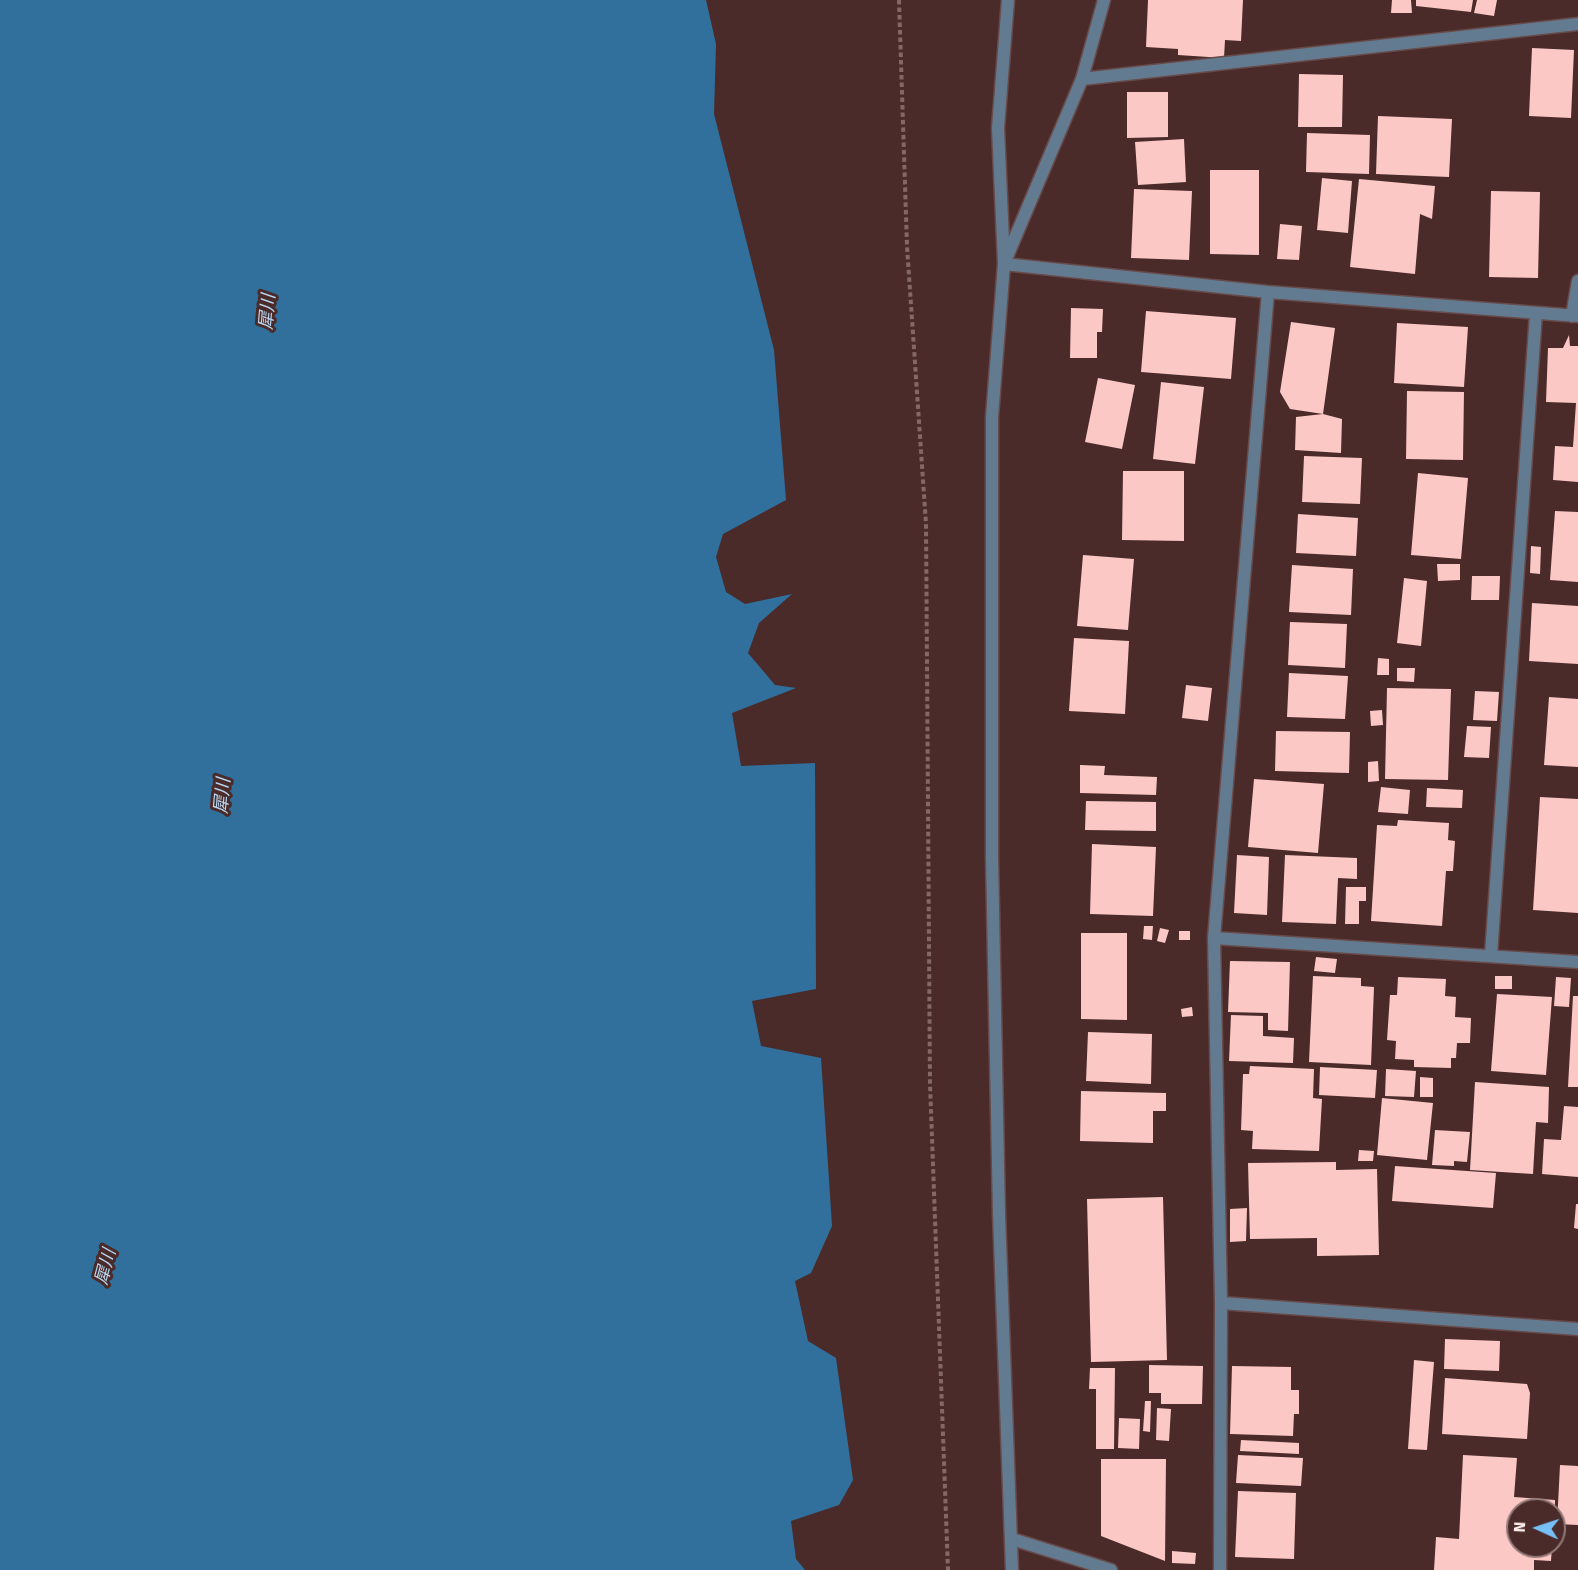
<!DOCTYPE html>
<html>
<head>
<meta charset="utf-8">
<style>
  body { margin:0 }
  #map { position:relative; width:1578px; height:1570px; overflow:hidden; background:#4a2b2a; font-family:"Fira Sans",sans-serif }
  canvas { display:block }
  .north { position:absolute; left:1506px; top:1498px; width:60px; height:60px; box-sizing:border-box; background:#4a2b2a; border:2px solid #927978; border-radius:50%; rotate:273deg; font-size:16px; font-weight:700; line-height:24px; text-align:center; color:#ffeeed }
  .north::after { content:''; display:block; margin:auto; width:21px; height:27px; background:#77c0f7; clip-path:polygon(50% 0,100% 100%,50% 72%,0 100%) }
</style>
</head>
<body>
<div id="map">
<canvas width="1578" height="1570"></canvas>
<div class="north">N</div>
</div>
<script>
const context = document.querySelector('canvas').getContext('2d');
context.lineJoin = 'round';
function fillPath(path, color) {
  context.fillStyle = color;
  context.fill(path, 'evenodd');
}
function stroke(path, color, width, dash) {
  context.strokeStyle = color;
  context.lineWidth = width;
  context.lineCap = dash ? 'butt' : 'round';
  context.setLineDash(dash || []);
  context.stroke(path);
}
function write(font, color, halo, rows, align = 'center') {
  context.font = font + ' "Fira Sans","Noto Sans JP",sans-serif';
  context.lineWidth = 6;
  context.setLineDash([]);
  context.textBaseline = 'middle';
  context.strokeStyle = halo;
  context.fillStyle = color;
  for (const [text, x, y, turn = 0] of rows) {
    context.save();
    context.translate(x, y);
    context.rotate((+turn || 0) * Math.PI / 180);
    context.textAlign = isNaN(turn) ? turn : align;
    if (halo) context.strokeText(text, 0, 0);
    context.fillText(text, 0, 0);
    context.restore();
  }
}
fillPath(new Path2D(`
  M0,0h706l10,44 -2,70 60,236 12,150 -63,34 -7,23 10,35 19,12 47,-10 -33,29 -11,30 27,32 21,3 -64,25 9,53 74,-3 1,226 -64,12 9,45 60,12 11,168 -21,47 -16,8 13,60 28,17 17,122 -14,25 -48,16 5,38 9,11h-805z`), '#31709d');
fillPath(new Path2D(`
  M1148,0h95l-2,41 -16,-1 -1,18 -46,-3v-6l-32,-2z
  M1392,0h19l1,13h-21z
  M1416,0h57l-2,12 -55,-6z
  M1477,0h20l-3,16 -20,-3z
  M1532,48l42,2 -3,68 -42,-2z
  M1299,74l44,1 -1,52h-44z
  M1127,92h41v45l-41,1z
  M1378,116l74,3 -3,58 -73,-3z
  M1307,133l63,2 -1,39 -63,-2z
  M1184,139l2,43 -48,3 -3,-43z
  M1210,170h49v85l-49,-1z
  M1322,178l30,3 -4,52 -31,-3z
  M1359,179l76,7 -3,33 -12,-5 -5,60 -65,-7z
  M1134,189l58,2 -3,69 -58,-2z
  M1491,191l49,1 -2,86 -49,-1z
  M1280,224l22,2 -3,34 -22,-1z
  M1071,308l32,1 -1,23h-5v26h-27z
  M1146,311l90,7 -5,61 -90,-7z
  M1291,322l44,6 -12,86 -33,-5 -10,-17z
  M1397,323l71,4 -4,60 -70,-4z
  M1569,335l1,11h8v136l-25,-2 2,-34 18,1 3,-44 -30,-1 2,-54h15z
  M1098,378l37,7 -13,64 -37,-7z
  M1161,382l43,5 -9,77 -42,-5z
  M1407,391l57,1 -1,68 -57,-1z
  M1323,414l19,5 -1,34 -46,-3 1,-33z
  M1304,456l58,2 -2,46 -58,-2z
  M1123,471h61v70l-62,-1z
  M1418,473l50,5 -7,81 -50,-4z
  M1555,511l23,1v70l-28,-2z
  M1298,514l60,4 -2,38 -60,-3z
  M1531,546l10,1 -1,27 -10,-1z
  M1083,555l51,4 -6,71 -51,-4z
  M1437,564h23v16l-22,1z
  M1292,565l61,4 -2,46 -62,-3z
  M1472,576h28l-1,24h-28z
  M1404,578l23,3 -6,65 -24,-3z
  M1532,603l46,3v58l-49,-3z
  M1290,622l57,2 -2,44 -57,-3z
  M1074,638l55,3 -4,73 -56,-3z
  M1378,658l11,1v16h-12z
  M1397,668h18l-1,14 -17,-1z
  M1289,673l59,3 -3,43 -58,-2z
  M1186,685l26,3 -4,33 -26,-3z
  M1387,688l64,1 -3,91 -63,-1z
  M1475,691l24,1 -2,29 -24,-1z
  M1549,697l29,2v68l-34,-2z
  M1382,710l1,15 -12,1 -1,-15z
  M1467,726l24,1 -2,31 -25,-1z
  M1276,731l74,1 -1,41 -74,-2z
  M1378,761l1,20 -11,1v-20z
  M1080,765l25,1 -1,9 53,2 -1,18 -76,-2z
  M1254,779l70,5 -6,69 -70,-6z
  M1381,787l29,3 -2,24 -30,-2z
  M1427,788l36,2 -1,18 -36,-1z
  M1540,797l38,2v114l-45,-3z
  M1086,801l70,1v29l-71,-1z
  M1398,820l51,3 -1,17 7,1 -2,30h-7l-4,55 -71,-5 6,-96 20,1z
  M1092,844l64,3 -3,69 -63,-2z
  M1237,855l32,2 -2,58 -33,-2z
  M1285,855l72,3v21l-19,-1 -2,46 -54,-2z
  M1346,887h20v14h-7v23h-14z
  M1144,926h9l-1,14 -9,-1z
  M1160,928l9,2 -4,13 -8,-2z
  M1179,931h11v9h-11z
  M1081,933h46v87l-46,-1z
  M1316,957l21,2 -2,14 -21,-2z
  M1230,961l60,1 -2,69 -20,-1v-17l-40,-1z
  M1313,976l48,2v8l13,1 -3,78 -62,-3z
  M1495,976h17v13h-17z
  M1398,977l48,2 -1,17 11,1 -1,20 16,1 -1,25h-13l-1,15h-5v10l-37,-1v-7l-19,-1 1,-18 -9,-1 3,-45h7z
  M1556,977l15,1 -2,29 -15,-1z
  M1497,994l55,3 -6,78 -55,-4z
  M1573,996h5v91h-10z
  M1192,1007l1,9 -11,1 -1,-8z
  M1231,1015l32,1v20l31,2 -1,25 -64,-2z
  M1088,1032l64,2 -1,50 -65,-3z
  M1250,1066l64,3 -1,29 9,1 -3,52 -67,-2 1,-18 -12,-1 2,-56h6z
  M1320,1067l57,3 -2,28 -56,-3z
  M1386,1069l30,2 -2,26 -29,-1z
  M1420,1077l13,1v19h-13z
  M1475,1082l74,5 -1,36 -12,-1 -3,52 -63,-4z
  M1081,1091l85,2v18h-13v32l-73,-2z
  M1382,1098l51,5 -6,57 -50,-5z
  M1564,1106l14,1v70l-36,-3 2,-35 17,1z
  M1435,1130l35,2 -3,30 -13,-1v5l-22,-1z
  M1359,1150l15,1 -1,10h-15z
  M1336,1162v8l41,-1 2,86 -62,1v-18l-67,1 -2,-76z
  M1395,1166l101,7 -3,35 -101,-7z
  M1163,1197l4,163 -76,2 -4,-163z
  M1576,1204h2v25l-4,-1z
  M1247,1208l-1,33 -16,1v-33z
  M1445,1339l55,2 -1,30 -55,-2z
  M1414,1360l20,2 -7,88 -19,-1z
  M1149,1365l54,1 -1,38h-41v-11h-12z
  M1232,1366l59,1v23h8v24h-5l-1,22 -63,-2z
  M1090,1368h25l-1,81h-18v-60h-7z
  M1445,1378l82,6 3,9 -3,46 -85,-5z
  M1145,1401h6l-1,31 -7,-1z
  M1157,1408l14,1 -2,32 -13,-1z
  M1119,1418l21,1 -1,30 -21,-1z
  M1241,1440l58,3v11l-59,-3z
  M1238,1455l65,3 -2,28 -65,-3z
  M1463,1455l54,3 -3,39 41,3v10h-37v36h34l-1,15 -17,-1v10h-100l2,-33 23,2z
  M1101,1459h65l-1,102 -64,-25z
  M1560,1465l18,1v59l-21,-1z
  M1238,1491l58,2 -2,66 -59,-2z
  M1172,1551l24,2 -1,11 -23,-1z`), '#fbc8c6');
const minor = new Path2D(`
  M1082,79l496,-55
  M1004,264l264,28 310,24
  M1572,316l6,-35
  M1214,938l364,24
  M1491,955l45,-642
  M1221,1303l357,26
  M1012,1539l99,31
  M1220,1570l1,-267 -7,-365 54,-646`);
const tertiary = new Path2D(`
  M1008,0l-10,128 6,136 -12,153v441l7,356 13,356
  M1006,259l76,-180 22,-79`);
stroke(minor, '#674a49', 15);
stroke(tertiary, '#674a49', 15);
stroke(new Path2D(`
  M899,0l8,246 19,278 4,560 18,486`), '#836867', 4, [4.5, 3]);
stroke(minor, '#627b90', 12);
stroke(tertiary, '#627b90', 12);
write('italic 18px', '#b8d8f2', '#4a2b2a', [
  ["犀川",268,312,-85],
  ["犀川",223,796,-85],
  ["犀川",106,1267,-75]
]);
</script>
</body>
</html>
